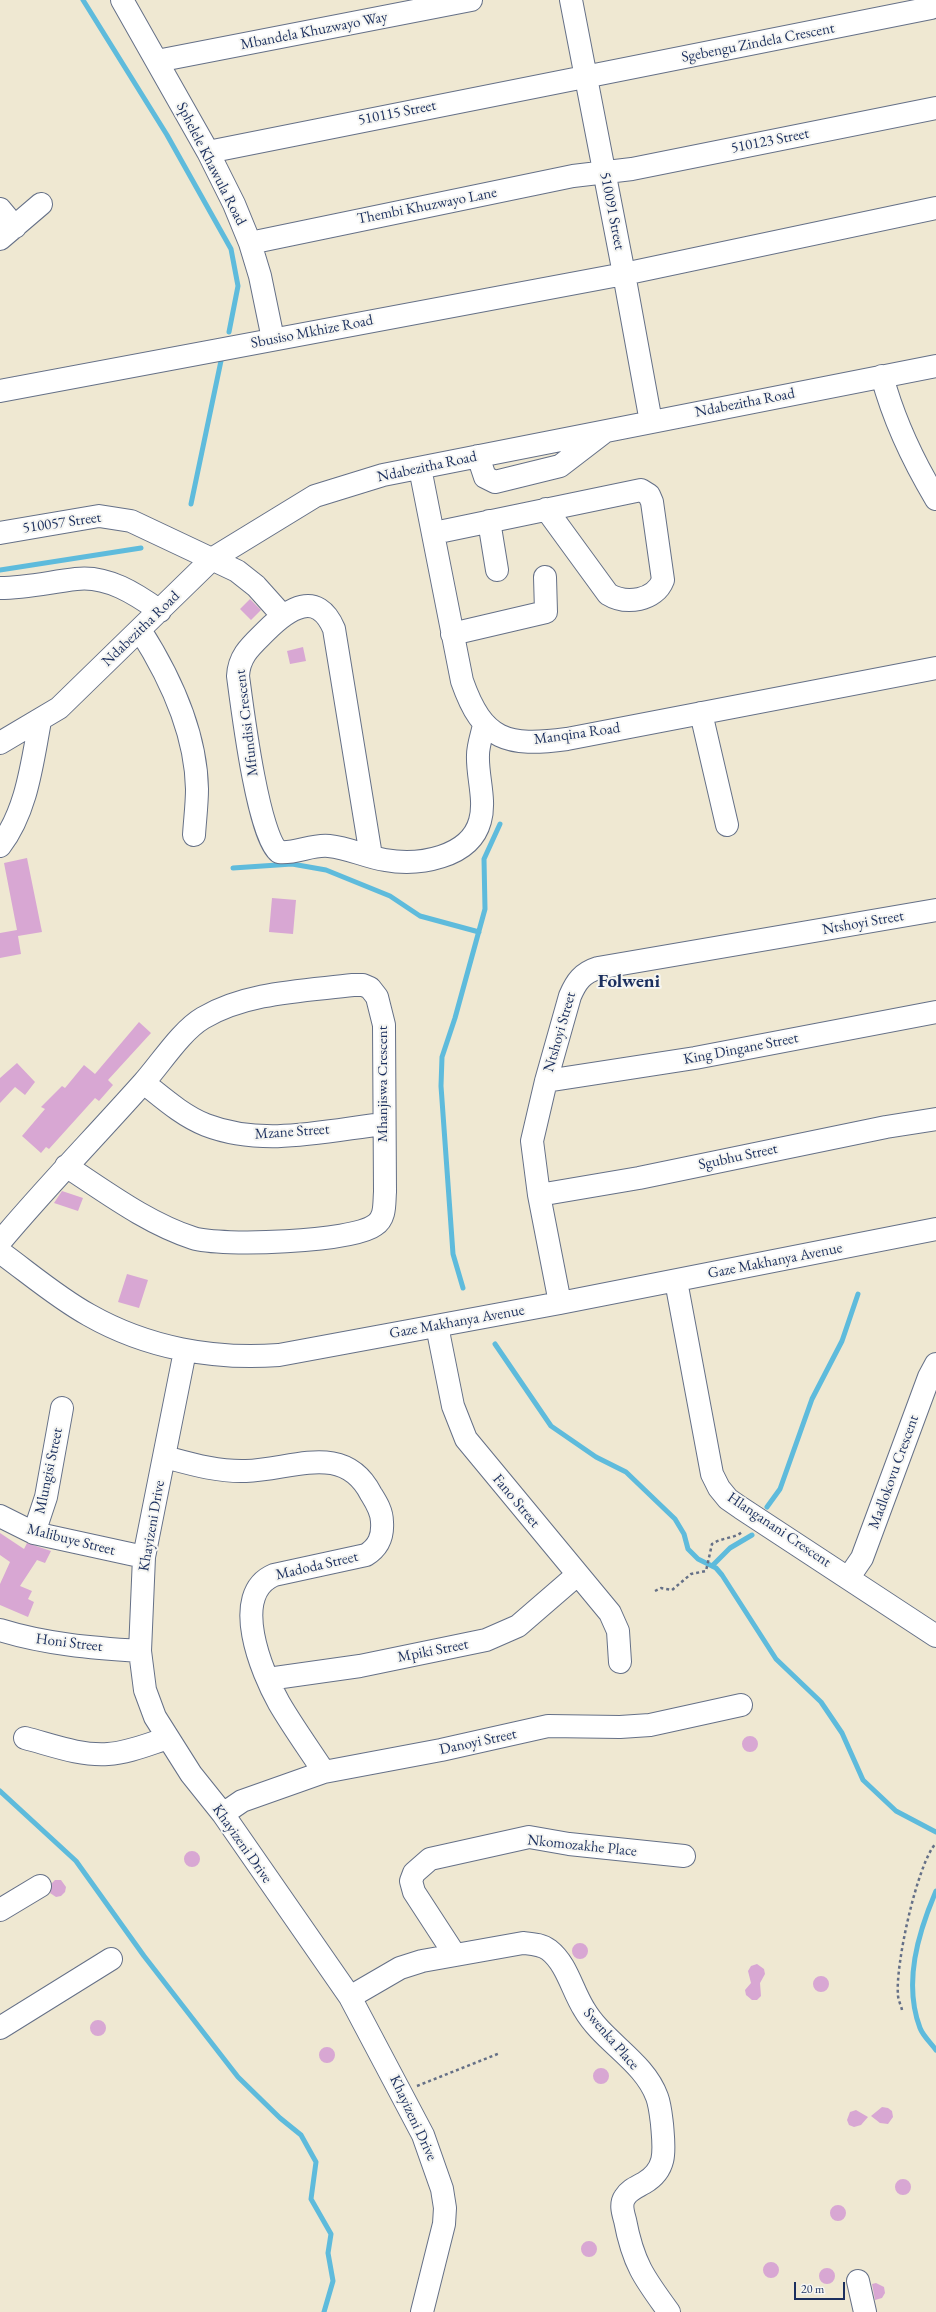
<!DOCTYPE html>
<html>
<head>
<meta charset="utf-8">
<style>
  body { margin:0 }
  #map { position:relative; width:936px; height:2312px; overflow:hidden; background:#efe8d2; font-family:"EB Garamond",serif }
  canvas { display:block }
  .scale { position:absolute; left:794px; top:2282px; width:51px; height:18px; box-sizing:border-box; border:2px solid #1b2f5e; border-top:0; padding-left:5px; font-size:12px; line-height:14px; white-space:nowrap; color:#1b2f5e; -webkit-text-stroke:3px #f6f6f2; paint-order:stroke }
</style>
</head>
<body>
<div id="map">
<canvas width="936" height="2312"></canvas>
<div class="scale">20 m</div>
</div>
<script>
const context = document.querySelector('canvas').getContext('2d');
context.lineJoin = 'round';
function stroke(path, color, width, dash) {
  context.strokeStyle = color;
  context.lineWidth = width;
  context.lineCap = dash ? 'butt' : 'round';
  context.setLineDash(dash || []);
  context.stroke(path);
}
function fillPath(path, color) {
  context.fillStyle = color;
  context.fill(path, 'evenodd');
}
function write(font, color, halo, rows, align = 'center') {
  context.font = font + ' "EB Garamond",serif';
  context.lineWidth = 4;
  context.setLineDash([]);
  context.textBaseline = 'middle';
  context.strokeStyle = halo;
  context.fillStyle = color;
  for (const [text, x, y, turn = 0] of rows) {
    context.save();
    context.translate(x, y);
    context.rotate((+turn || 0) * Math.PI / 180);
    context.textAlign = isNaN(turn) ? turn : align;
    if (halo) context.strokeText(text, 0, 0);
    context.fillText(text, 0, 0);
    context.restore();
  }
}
stroke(new Path2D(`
  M83,0l84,135 64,114 7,37 -9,46
  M191,504l31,-148
  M0,570l141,-22
  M233,868l59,-4 34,6 64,26 30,20 59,16
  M463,1288l-10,-34 -12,-168 1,-29 13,-39 30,-109 -1,-50 16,-35
  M495,1344l56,82 45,31 30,15 49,47 9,15 4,15 10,10 18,9 6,7 54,84 45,43 21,31 21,47 33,31 40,21
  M767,1507l13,-18 32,-90 30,-58 16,-47
  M712,1566l18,-18 22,-13
  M0,1791l76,70 68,95 94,121 42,41 21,17 15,27 -5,37 20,35 -3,19 5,28 -9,31
  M936,1891c-18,42 -33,92 -16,137 3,8 11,15 16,22`), '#5ebbdc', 5);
fillPath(new Path2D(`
  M250,599l11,11 -10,10 -11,-11z
  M303,647l3,14 -16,3 -3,-13z
  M27,858l15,74 -24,4 3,18 -21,4v-25l17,-3 -13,-67z
  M272,898l24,2 -3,34 -24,-2z
  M139,1022l12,11 -43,47 5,5 -14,16 -4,-3 -46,51 -3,-2 -5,6 -19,-17 23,-27 -4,-2 21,-21 3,2 19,-23 11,9z
  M17,1063l18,19 -10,13 -10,-8 -15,16v-25z
  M62,1191l21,7 -5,13 -24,-8z
  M127,1274l21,6 -9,28 -21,-6z
  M0,1533l24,16 3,-6 24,8 -6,12 -8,-3 -17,26 12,5 -4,8 6,3 -6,15 -28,-12v-21l10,-22 -10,-7z
  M742 1744a8 8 0 1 1 16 0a8 8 0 1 1-16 0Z
  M184 1859a8 8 0 1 1 16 0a8 8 0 1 1-16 0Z
  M55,1880h6l5,7 -1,5 -4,4 -5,1 -6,-4 2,-10z
  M572 1951a8 8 0 1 1 16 0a8 8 0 1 1-16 0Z
  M757,1964l7,5 1,5 -5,9 1,13 -4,4h-5l-6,-5 -1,-5 6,-7 -3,-12 3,-5z
  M813 1984a8 8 0 1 1 16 0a8 8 0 1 1-16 0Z
  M90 2028a8 8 0 1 1 16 0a8 8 0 1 1-16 0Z
  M319 2055a8 8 0 1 1 16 0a8 8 0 1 1-16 0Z
  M593 2076a8 8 0 1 1 16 0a8 8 0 1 1-16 0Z
  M882,2107l6,1 4,3 1,6 -5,7 -8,-1 -9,-7z
  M856,2110l12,7 -7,8 -7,2 -5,-2 -2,-5 3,-8z
  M895 2187a8 8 0 1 1 16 0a8 8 0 1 1-16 0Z
  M830 2213a8 8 0 1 1 16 0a8 8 0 1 1-16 0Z
  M581 2249a8 8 0 1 1 16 0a8 8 0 1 1-16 0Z
  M763 2270a8 8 0 1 1 16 0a8 8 0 1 1-16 0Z
  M819 2276a8 8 0 1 1 16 0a8 8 0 1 1-16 0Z
  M876,2283l8,4 1,6 -3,5 -7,2 -3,-16z`), '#d8a7d3');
const minor = new Path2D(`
  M122,0l86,152 26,52 16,39 10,33 13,63
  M571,0l53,274 27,148
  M157,61l314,-61
  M208,152l723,-144
  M0,209l15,18
  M0,239l41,-35
  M250,243l323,-67 59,-7 304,-61
  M882,376c12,45 30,83 54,123
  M0,391l624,-117 312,-66
  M478,456l7,21 10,5 65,-16 43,-33
  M420,468l42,213c21,60 45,66 105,58l369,-71
  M489,521l8,49
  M0,533l99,-17 32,5 106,50 19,15 26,29
  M434,533l207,-43 8,5 3,7 11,78c-8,21 -37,25 -55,14l-62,-85
  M0,588c26,0 50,-6 76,-9 31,-4 60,15 84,32
  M140,630c30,47 56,102 57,159 0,15 -2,30 -3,46
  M452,634l94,-22 -1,-35
  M701,713l26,112
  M0,743l59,-35 153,-149 103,-63 68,-21 553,-109
  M0,846c27,-35 32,-83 40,-125
  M371,856l-37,-227c-17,-40 -46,-20 -68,2 -14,14 -27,24 -28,45 4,30 20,161 41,176 17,2 33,-8 50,-6 20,2 37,11 56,14 33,6 85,-2 95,-39 6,-21 -3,-45 -2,-66 0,-10 4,-20 6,-30
  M546,1081l149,-23 241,-46
  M144,1083c19,15 39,33 62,42 57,22 119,6 177,-1
  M539,1195l100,-17 247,-51 50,-8
  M0,1242c46,-55 96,-106 144,-160 17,-19 37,-51 59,-64 44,-26 101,-27 150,-33h10l7,3 7,9 7,28 1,167c-1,11 1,26 -10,33 -22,17 -154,22 -182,13 -46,-15 -87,-46 -127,-72
  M0,1252c29,21 58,46 89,63 58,33 125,45 190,40l281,-52 376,-74
  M676,1281l36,193 7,14 9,11 13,9 195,128
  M560,1303l-21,-108 -7,-54 14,-60 24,-85c6,-14 12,-23 28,-28l338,-58
  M437,1326l16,80 13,33 144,174 8,18 2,31
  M185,1351l-41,206 -4,94 5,39 10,27 36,57 32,40 127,183 73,138 19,54 3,19 -1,16 -22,88
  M165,1457c26,7 53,15 81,14 46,-1 98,-30 125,23 5,8 11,17 11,28 1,14 -3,25 -16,33l-92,20c-45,19 -12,98 5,128 14,24 30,46 45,69
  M0,1516l34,17 110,24
  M34,1533l12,-36 16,-89
  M849,1577l13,-19 67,-181 7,-13
  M0,1630c45,14 92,18 140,21
  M268,1679l92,-13 126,-26 32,-14 59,-51
  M25,1738c27,7 55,18 83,16 20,-1 41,-10 60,-16
  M223,1814l19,-13 82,-29 117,-22 107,-24 72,1 30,-2 91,-20
  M0,1910l40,-24
  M455,1955l-41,-63 -3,-11 3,-8 16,-14 99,-22 40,7 115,12
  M350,1997l50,-29 22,-7 101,-18c9,1 18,1 26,7 18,14 23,40 35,59 19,33 60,52 73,88 3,8 4,19 5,27 2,25 6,45 -18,59 -7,4 -15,7 -19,14 -5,7 -2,16 0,23 8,43 19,58 44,92
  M0,2028l111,-69
  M858,2281l7,31`);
stroke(minor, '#657087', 24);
stroke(new Path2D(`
  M655,1591l6,-3 11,2 19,-16 15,-3 6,-27c10,-7 23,-5 31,-13
  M902,2010c-1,-5 -4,-10 -4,-15 -3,-29 19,-131 38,-152
  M417,2086l83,-33`), '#657087', 2.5, [3, 3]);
stroke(minor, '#fff', 22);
write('15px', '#1b2f5e', '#f6f6f2', [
  ["Mbandela Khuzwayo Way",314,31,-11],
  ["Sgebengu Zindela Crescent",758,43,-11],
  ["510115 Street",397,113,-11],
  ["510123 Street",770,141,-11],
  ["Sphelele Khawula Road",211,164,63],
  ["Thembi Khuzwayo Lane",427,206,-11],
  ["510091 Street",612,211,79],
  ["Sbusiso Mkhize Road",312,332,-11],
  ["Ndabezitha Road",745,403,-11],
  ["Ndabezitha Road",427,467,-12],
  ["510057 Street",62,523,-8],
  ["Ndabezitha Road",141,629,-44],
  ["Mfundisi Crescent",247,723,-97],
  ["Manqina Road",577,734,-8],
  ["Ntshoyi Street",863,923,-10],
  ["Ntshoyi Street",560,1032,-74],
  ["King Dingane Street",741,1049,-11],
  ["Mhanjiswa Crescent",383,1084,-90],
  ["Mzane Street",292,1132,-4],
  ["Sgubhu Street",738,1157,-12],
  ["Gaze Makhanya Avenue",775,1261,-11],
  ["Gaze Makhanya Avenue",457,1322,-10],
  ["Mlungisi Street",49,1471,-78],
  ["Madlokovu Crescent",894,1472,-70],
  ["Fano Street",516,1501,50],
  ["Khayizeni Drive",152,1526,-80],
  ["Hlanganani Crescent",779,1530,34],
  ["Malibuye Street",71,1540,14],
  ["Madoda Street",317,1566,-13],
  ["Honi Street",69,1643,7],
  ["Mpiki Street",433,1651,-11],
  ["Danoyi Street",478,1742,-12],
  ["Khayizeni Drive",242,1844,55],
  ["Nkomozakhe Place",582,1846,6],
  ["Swenka Place",611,2039,49],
  ["Khayizeni Drive",413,2118,65]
]);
write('bold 19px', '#1b2f5e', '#f6f6f2', [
  ["Folweni",629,982]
]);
</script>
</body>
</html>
